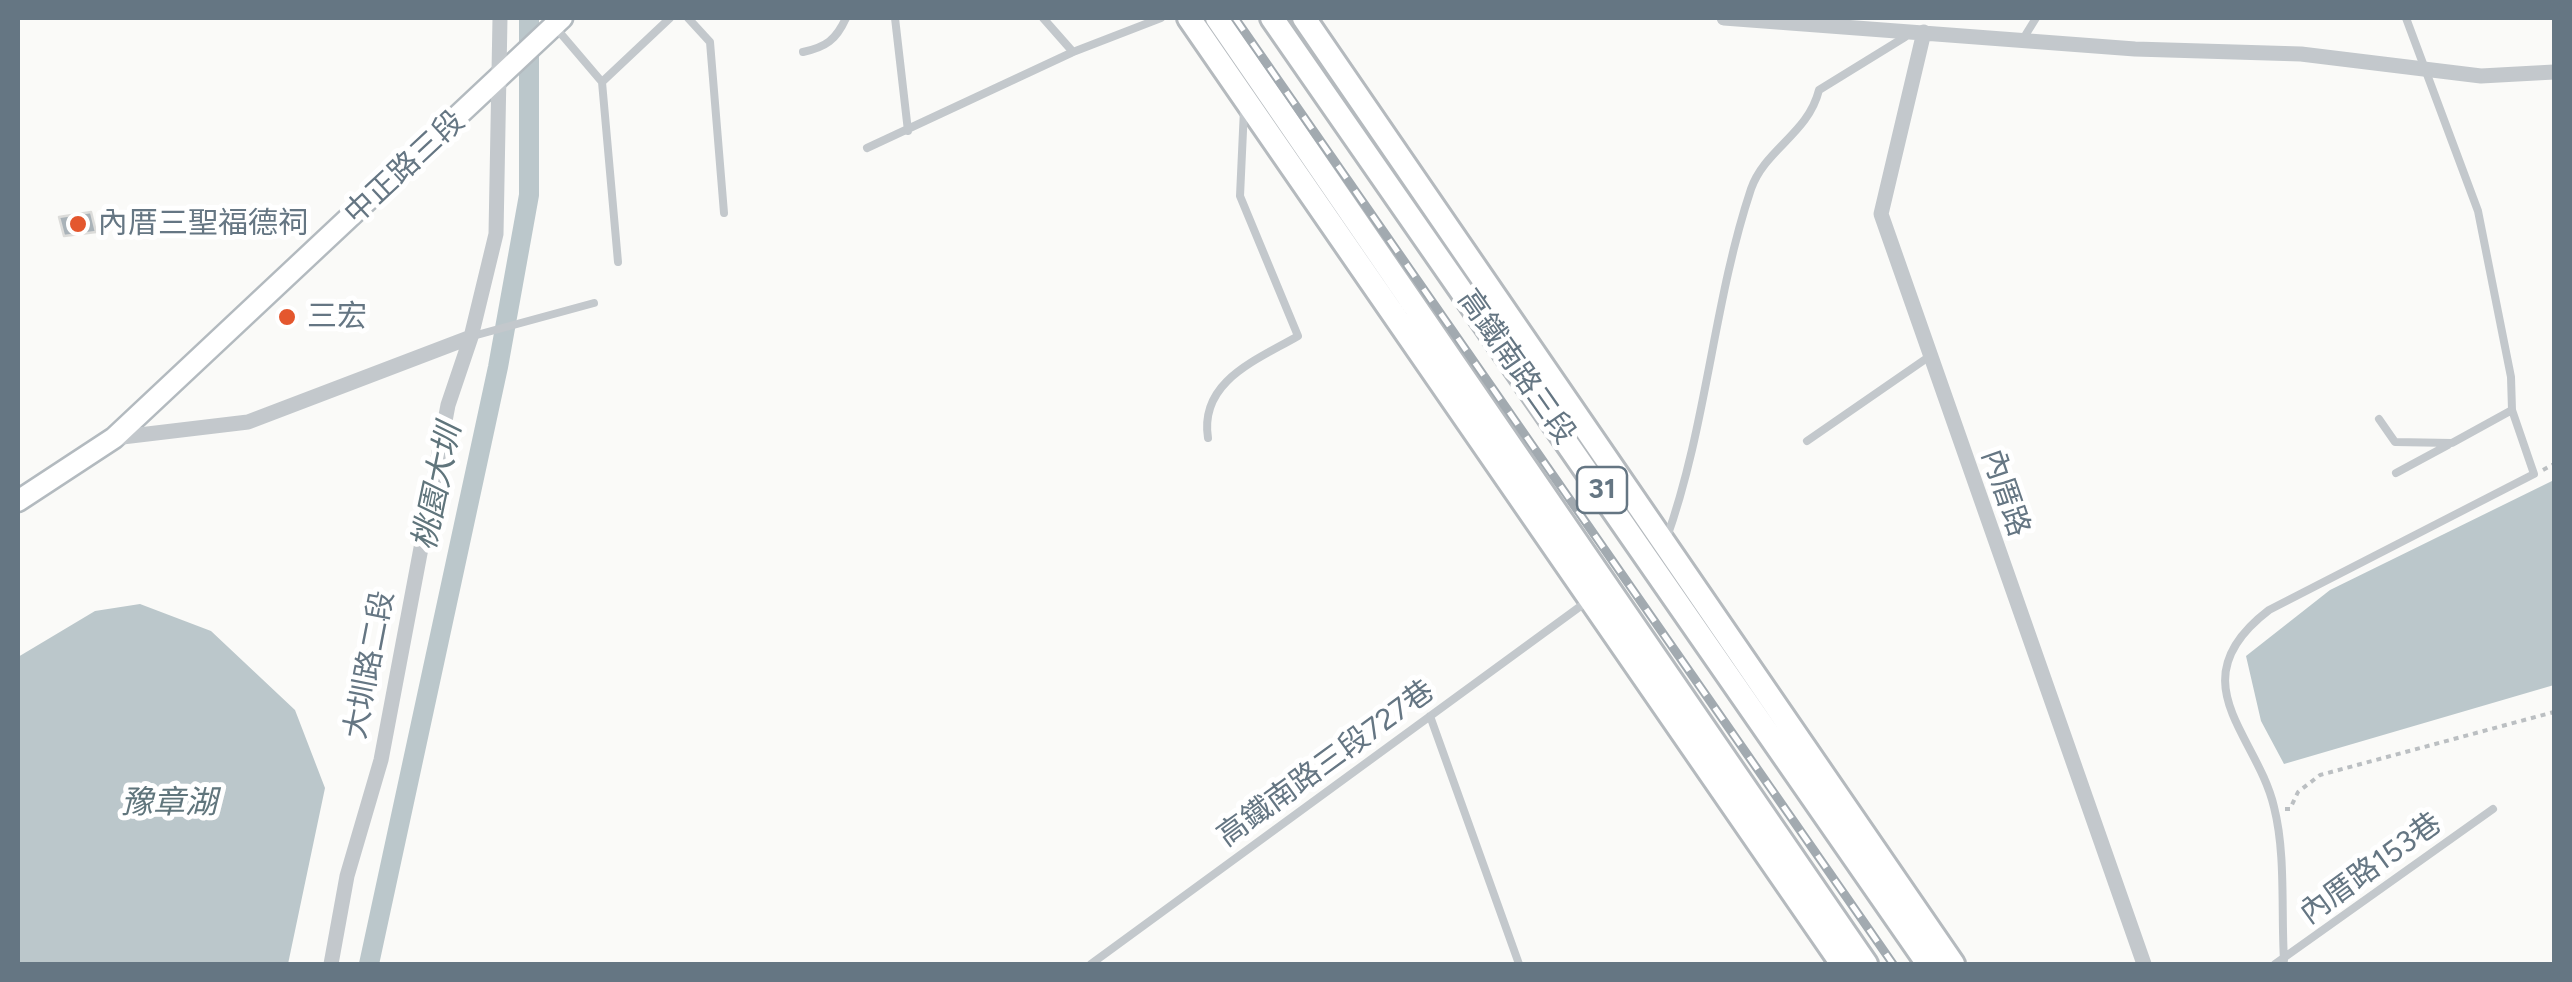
<!DOCTYPE html>
<html>
<head>
<meta charset="utf-8">
<style>
  body { margin:0 }
  #map { position:relative; width:2572px; height:982px; overflow:hidden; background:#fafaf8; font-family:Figtree,sans-serif }
  canvas { display:block }
  .frame { position:absolute; inset:0; border:20px solid #657683; pointer-events:none }
</style>
</head>
<body>
<div id="map">
<canvas width="2572" height="982"></canvas>
<div class="frame"></div>
</div>
<script>
const context = document.querySelector('canvas').getContext('2d');
context.lineJoin = 'round';
function fillPath(path, color) {
  context.fillStyle = color;
  context.fill(path, 'evenodd');
}
function stroke(path, color, width, dash) {
  context.strokeStyle = color;
  context.lineWidth = width;
  context.lineCap = dash ? 'butt' : 'round';
  context.setLineDash(dash || []);
  context.stroke(path);
}
function write(font, color, halo, rows, align = 'center') {
  context.font = font + ' Figtree,"Noto Sans TC",sans-serif';
  context.lineWidth = 10;
  context.setLineDash([]);
  context.textBaseline = 'middle';
  context.strokeStyle = halo;
  context.fillStyle = color;
  for (const [text, x, y, turn = 0] of rows) {
    context.save();
    context.translate(x, y);
    context.rotate((+turn || 0) * Math.PI / 180);
    context.textAlign = isNaN(turn) ? turn : align;
    if (halo) context.strokeText(text, 0, 0);
    context.fillText(text, 0, 0);
    context.restore();
  }
}
fillPath(new Path2D(`
  M2554,480v205l-270,79 -23,-43 -15,-65 84,-66z
  M140,604l71,27 84,79 30,78 -37,176h-270v-307l77,-46z`), '#bbc7cb');
stroke(new Path2D(`
  M369,964l129,-597 31,-172v-177`), '#bbc7cb', 20);
const building = new Path2D(`
  M91,212l5,20 -32,4 -5,-19z`);
fillPath(building, '#aab3b9');
stroke(building, '#dcdcda', 2.5);
const secondary = new Path2D(`
  M18,501l96,-63 448,-420`);
const primary = new Path2D(`
  M1189,18l653,946
  M1217,18l649,946
  M1272,18l656,946
  M1304,18l649,946`);
stroke(secondary, '#b3babf', 25);
stroke(primary, '#b5babe', 28);
stroke(new Path2D(`
  M2543,470l11,-6
  M2285,809h5l8,-17 22,-17 234,-63`), '#bbbfc2', 4, [5, 5]);
stroke(new Path2D(`
  M688,18l22,24 14,171
  M895,18l13,113
  M1043,18l30,34
  M556,28l46,54 16,180
  M2023,39l13,-21
  M803,52c23,-5 33,-12 43,-34
  M602,82l68,-64
  M867,148l206,-96 88,-34
  M473,336l121,-33
  M2379,419l16,23 57,1 60,-33
  M1208,438c-9,-57 49,-78 90,-102l-58,-140 4,-87
  M1807,441l123,-85
  M2396,473l52,-28
  M1666,540c41,-114 47,-237 85,-351 14,-40 57,-55 68,-99l86,-53
  M1430,716l89,248
  M2284,960c-3,-49 2,-106 -10,-153 -17,-73 -98,-126 -5,-197l265,-136 -22,-64 -1,-33 -33,-166 -72,-193
  M1091,964l498,-364
  M2275,964l218,-155`), '#c3c8cc', 8);
stroke(new Path2D(`
  M1724,18l411,31 166,5 180,22 73,-4
  M1924,32l-43,182 263,750
  M114,438l134,-16 223,-85
  M331,964l16,-88 34,-116 67,-355 23,-68 25,-103 4,-216`), '#c3c8cc', 15);
stroke(secondary, '#fff', 20);
stroke(primary, '#fff', 22);
const rail = new Path2D(`
  M1235,18l658,946`);
stroke(rail, '#a2aab0', 9);
stroke(rail, '#fff', 5, [15]);
for (const [x, y, r, color] of [
  [78,224,10,"#e4572e"],
  [287,317,10,"#e4572e"]
]) {
  const dot = new Path2D();
  dot.arc(x, y, r, 0, 2 * Math.PI);
  context.fillStyle = color;
  context.fill(dot);
  stroke(dot, '#fff', 4);
}
for (const [x, y, w] of [
  [1602,490,50]
]) {
  const box = new Path2D();
  box.roundRect(x - w / 2, y - 23, w, 46, 8);
  context.fillStyle = '#fff';
  context.fill(box);
  stroke(box, '#657683', 2.5);
}
write('bold 28px', '#657683', null, [
  ["31",1602,490]
]);
write('30px', '#657683', '#fff', [
  ["中正路三段",405,168,-43],
  ["高鐵南路三段",1516,367,55],
  ["內厝路",2005,493,71],
  ["大圳路二段",370,665,-79],
  ["高鐵南路三段727巷",1326,764,-36],
  ["內厝路153巷",2371,869,-36]
]);
write('30px', '#657683', '#fff', [
  ["內厝三聖福德祠",98,224],
  ["三宏",307,317]
], 'left');
write('italic 32px', '#60757c', '#fff', [
  ["桃園大圳",438,487,-78],
  ["豫章湖",169,804]
]);
</script>
</body>
</html>
